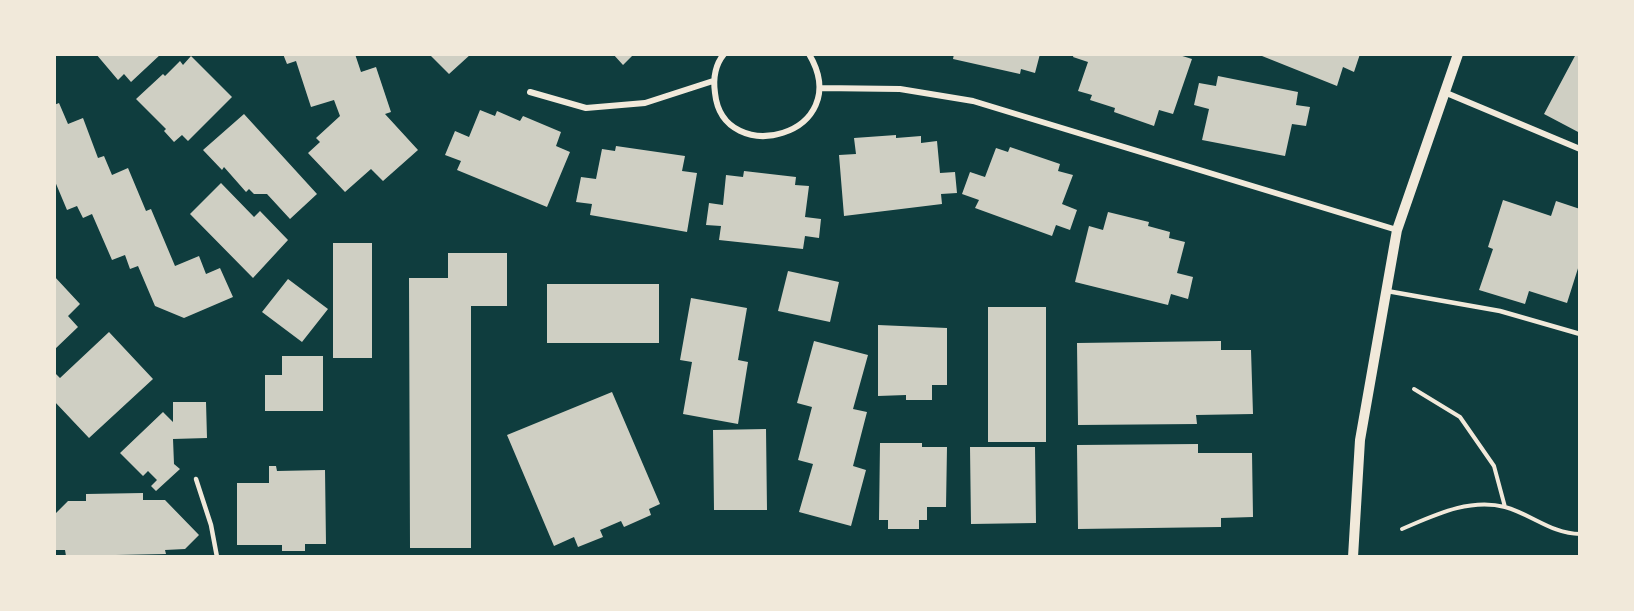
<!DOCTYPE html>
<html>
<head>
<meta charset="utf-8">
<style>
  body { margin:0 }
  #map { position:relative; width:1634px; height:611px; overflow:hidden; background:#0f3d3e; font-family:"Noto Sans",sans-serif }
  canvas { display:block }
  .frame { position:absolute; inset:0; border:56px solid #f1e9da; pointer-events:none }
</style>
</head>
<body>
<div id="map">
<canvas width="1634" height="611"></canvas>
<div class="frame"></div>
</div>
<script>
const context = document.querySelector('canvas').getContext('2d');
context.lineJoin = 'round';
function fillPath(path, color) {
  context.fillStyle = color;
  context.fill(path, 'evenodd');
}
function stroke(path, color, width, dash) {
  context.strokeStyle = color;
  context.lineWidth = width;
  context.lineCap = dash ? 'butt' : 'round';
  context.setLineDash(dash || []);
  context.stroke(path);
}
fillPath(new Path2D(`
  M96,54h65l-30,28 -7,-8 -6,6z
  M283,54h72l6,18 15,-5 15,45 -6,2 33,36 -35,31 -12,-12 -26,23 -37,-39 12,-11 -4,-4 24,-22 -6,-16 -23,7 -15,-46 -9,3z
  M429,54h42l-22,20z
  M613,54h21l-11,11z
  M954,54h86l-5,19 -14,-4 -1,5 -67,-15z
  M1074,54h102l16,5 -19,55 -14,-4 -5,16 -40,-14 1,-4 -25,-8 2,-5 -14,-4 10,-29 -15,-5z
  M1257,54h103l-6,18 -11,-5 -6,19z
  M1576,54h4v79l-36,-19z
  M191,56l41,41 -44,44 -6,-6 -8,7 -10,-11 2,-2 -30,-30 27,-25 2,2 15,-15 3,4z
  M1218,76l80,16 -2,13 14,2 -4,19 -14,-2 -7,32 -83,-16 7,-31 -15,-4 5,-22 17,3z
  M59,103l9,21 15,-6 15,40 6,-2 8,19 16,-7 18,43 5,-2 24,57 24,-10 7,18 14,-6 13,29 -49,21 -29,-12 -17,-40 -8,3 -5,-14 -13,5 -20,-46 -9,4 -6,-12 -10,4 -13,-31v-74z
  M480,110l15,6 2,-5 23,10 3,-5 38,16 -5,14 14,6 -23,55 -90,-37 4,-9 -16,-6 10,-24 14,6z
  M244,114l73,80 -27,25 -23,-25h-13l-5,-5 -3,3 -22,-25 -2,3 -19,-20z
  M896,135v3l25,-2v7l16,-2 3,32 15,-1 2,21 -16,1 1,10 -98,12 -5,-61 17,-1 -2,-16z
  M616,146l69,10 -3,15 15,2 -10,59 -97,-17 2,-11 -16,-2 5,-25 15,2 6,-30 13,2z
  M1010,147l50,17 -2,7 15,4 -11,29 15,6 -7,20 -14,-5 -4,11 -77,-28 4,-8 -17,-6 8,-22 15,5 11,-29 12,4z
  M744,171l52,6 -1,8 14,1 -4,31 16,2 -2,19 -14,-2 -2,13 -84,-9 2,-14 -15,-1 3,-22 14,2 3,-30 17,2z
  M221,183l33,34 6,-6 28,29 -35,38 -63,-64z
  M1503,200l48,16 5,-15 24,8v53l-13,41 -38,-12 -4,13 -46,-14 14,-41 -5,-2z
  M1108,212l41,10 -1,4 22,6 -1,6 16,4 -8,31 16,4 -5,22 -17,-5 -3,11 -93,-23 14,-56 14,4z
  M333,243h39v115h-39z
  M448,253h59v53h-36v242h-61l-1,-270h39z
  M788,271l51,11 -9,40 -52,-11z
  M54,276l26,28 -12,12 10,11 -24,23z
  M288,279l40,30 -26,33 -40,-30z
  M547,284h112v59h-112z
  M691,298l56,10 -9,52 10,2 -10,62 -55,-10 9,-52 -12,-2z
  M988,307h58v135h-58z
  M878,325l69,3v57h-15v15h-26v-5l-28,1z
  M109,332l44,47 -64,59 -35,-37v-29l6,6z
  M814,341l54,14 -15,54 14,3 -14,54 13,4 -15,56 -52,-14 14,-48 -15,-4 14,-53 -15,-4z
  M1221,341v9h30l2,64 -57,1 1,9 -119,1 -1,-82z
  M282,356h41v55h-58v-36h17z
  M612,392l48,112 -11,5 2,6 -27,12 -3,-6 -21,9 3,7 -25,10 -4,-10 -20,9 -47,-111z
  M173,402h33l1,36 -34,1 1,25 6,5 -24,22 -5,-5 6,-6 -9,-9 -5,5 -23,-23 43,-41 10,10z
  M766,429l1,81h-53l-1,-80z
  M880,443h42v4h25l-1,60h-19v13h-8v9h-31v-9h-9z
  M1198,444v9h54l1,64 -32,1v9l-143,2 -1,-84z
  M970,447h65l1,76 -65,1z
  M269,466h7l1,5 48,-1 1,74h-21v7h-23v-6h-45v-62h32z
  M143,493v7h22l34,35 -14,14 -20,1 1,4 -100,2 -1,-6h-11v-35l14,-14h18v-7z`), '#cfcfc3');
stroke(new Path2D(`
  M1414,389l46,28 34,49 11,41
  M1402,529c33,-14 67,-31 103,-22 26,7 47,27 75,27`), '#f1e9da', 4);
stroke(new Path2D(`
  M1387,291l113,20 80,23
  M196,479l15,46 6,32`), '#f1e9da', 4.5);
stroke(new Path2D(`
  M724,54c-9,11 -11,25 -9,39 8,77 142,42 94,-39
  M820,88l80,1 73,12 424,129
  M530,92l56,16 59,-5 68,-22
  M1444,92l136,57`), '#f1e9da', 6);
stroke(new Path2D(`
  M1353,557l7,-117 37,-210 61,-176`), '#f1e9da', 10);
</script>
</body>
</html>
